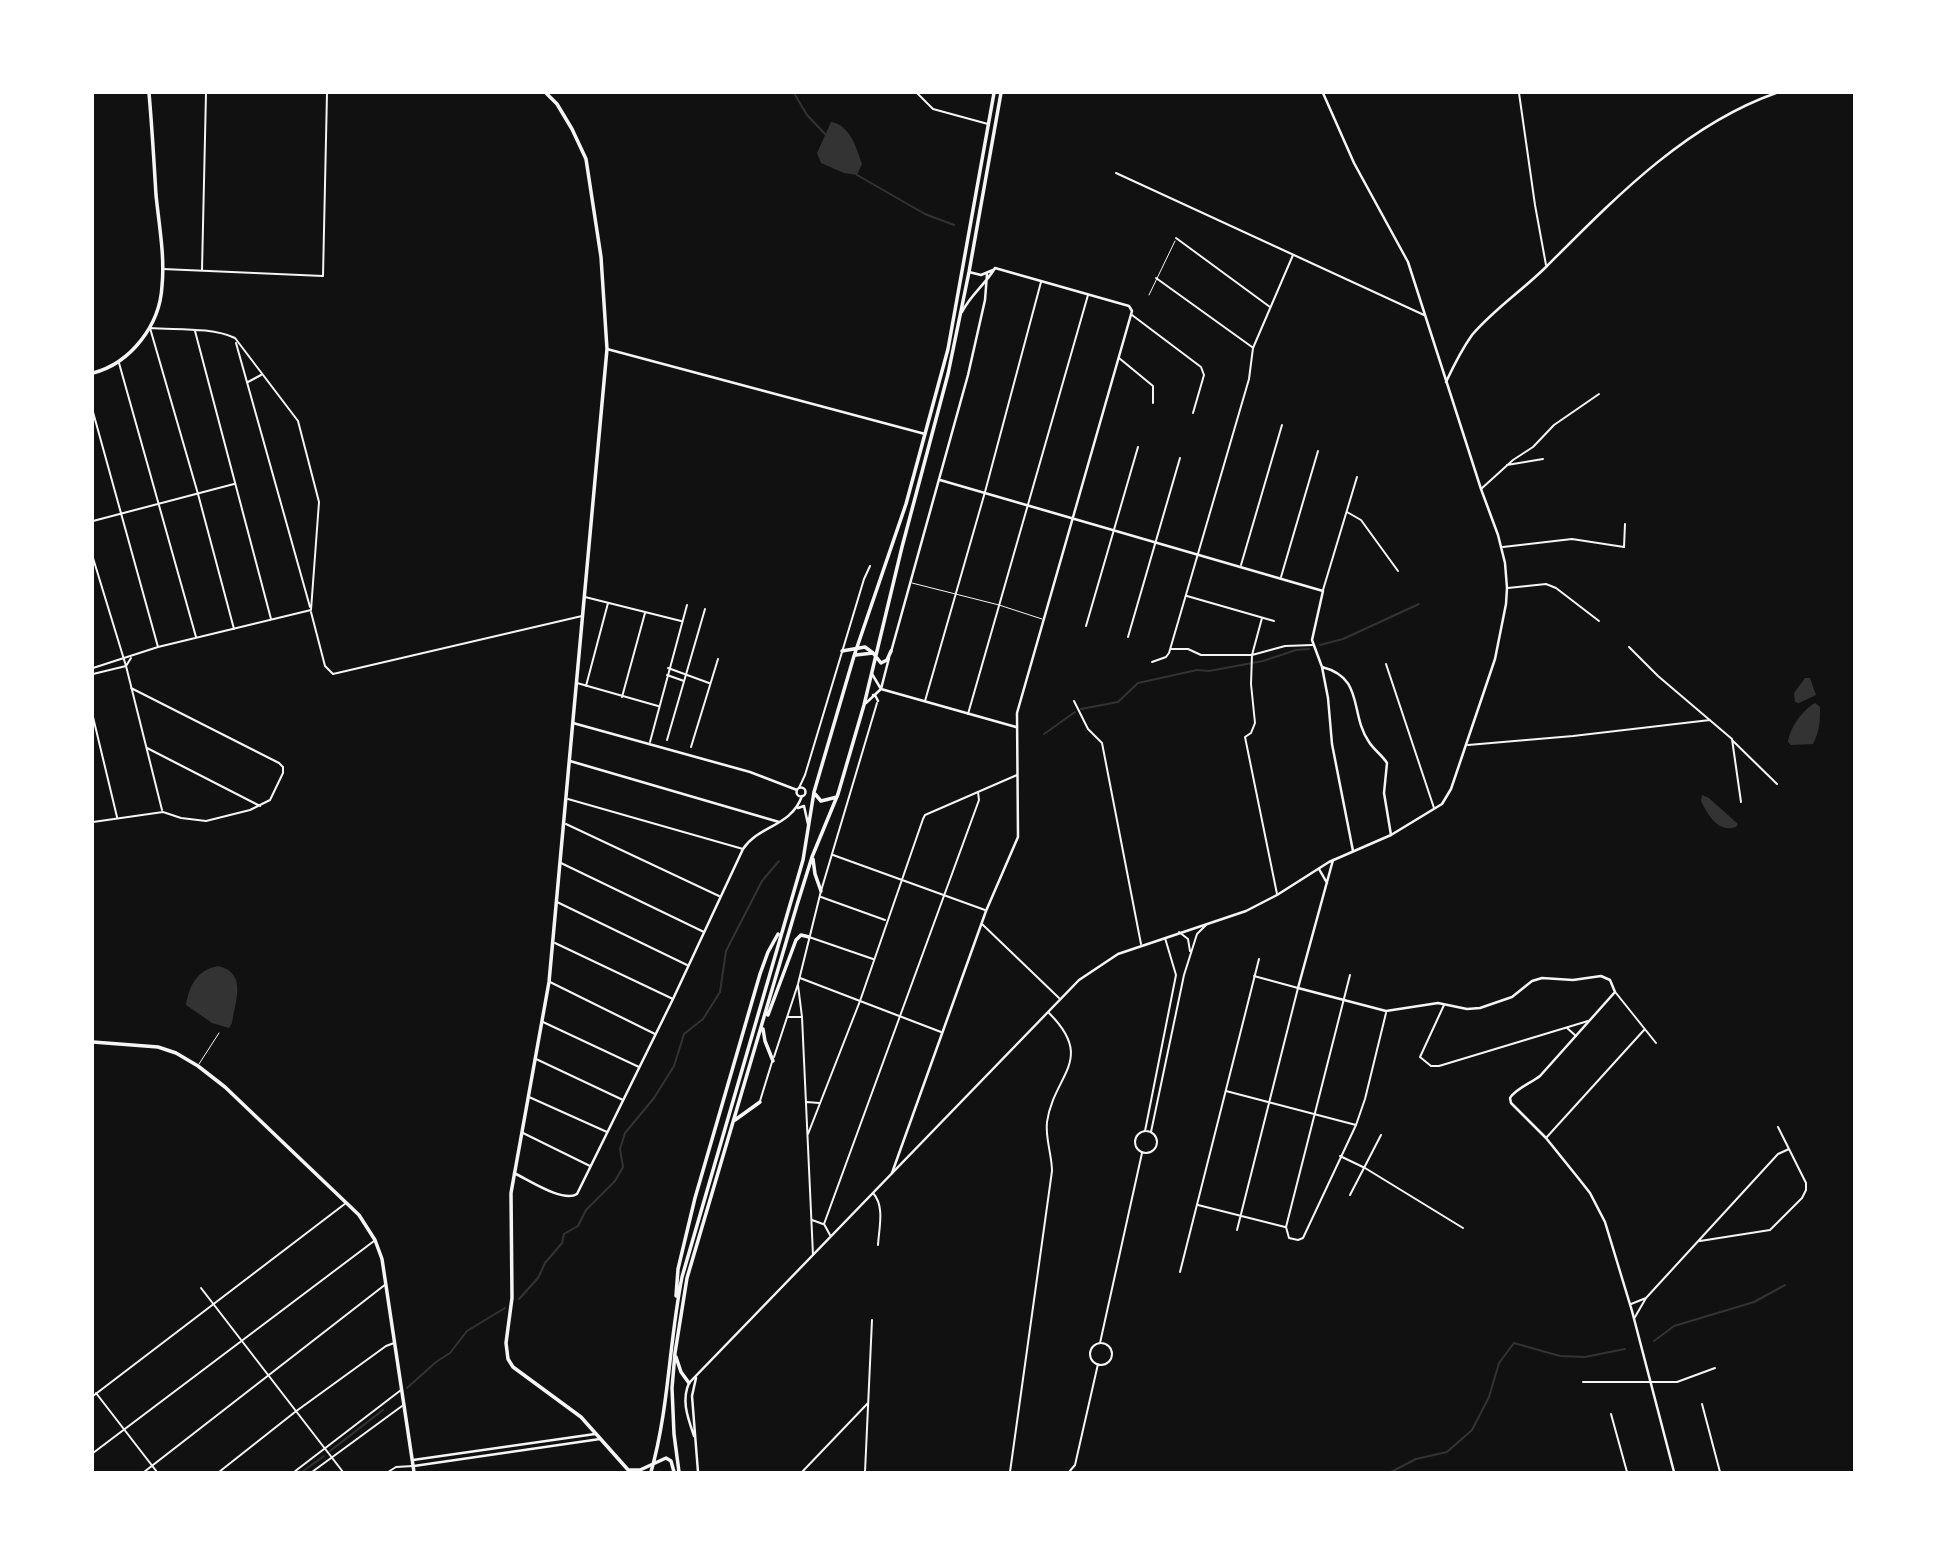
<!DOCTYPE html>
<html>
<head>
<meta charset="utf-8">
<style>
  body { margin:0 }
  #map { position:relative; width:1947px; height:1565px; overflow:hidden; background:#111; font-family:"Exo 2",sans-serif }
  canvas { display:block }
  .frame { position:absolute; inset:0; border:94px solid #fff; pointer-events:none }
</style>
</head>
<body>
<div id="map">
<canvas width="1947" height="1565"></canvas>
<div class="frame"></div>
</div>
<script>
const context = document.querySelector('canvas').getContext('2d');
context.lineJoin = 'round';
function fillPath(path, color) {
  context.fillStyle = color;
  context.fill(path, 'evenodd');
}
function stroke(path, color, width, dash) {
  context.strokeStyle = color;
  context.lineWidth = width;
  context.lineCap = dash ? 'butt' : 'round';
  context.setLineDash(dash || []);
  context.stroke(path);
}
fillPath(new Path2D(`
  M831,122c19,3 25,25 31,42l-5,11 -13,-2 -23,-10 -4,-10z
  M1805,678h5l6,17 -17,8 -4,-1 -1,-9z
  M1815,703l5,4c0,13 0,24 -7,37l-22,1 -3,-3c2,-15 14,-31 27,-39z
  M1702,795l7,3 29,26 -2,3c-18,6 -28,-12 -35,-26z
  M218,966c30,7 17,35 14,57l-3,5 -17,-5 -26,-18c3,-19 11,-35 32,-39z`), '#333');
stroke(new Path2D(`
  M794,93l13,22 18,19
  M857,175l68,39 29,11
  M1320,645l23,-6 76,-35
  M1081,709l37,-7 20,-19 59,-13 12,1 54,-10 33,-11 13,-1
  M1044,734l31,-22
  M519,1299l19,-21 7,-15 17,-20 2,-9 14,-8 8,-16 29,-29 8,-14 -3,-18 5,-16 29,-35 20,-32 10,-32 19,-15 17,-27 6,-41 36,-70 17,-20
  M1654,1341l20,-15 80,-24 31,-17
  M407,1388l29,-26 14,-9 17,-22 38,-23
  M330,1451l53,-41
  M302,1472l22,-16
  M1391,1472l25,-13 31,-7 25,-22 17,-33 10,-34 15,-20 46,13 25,1 40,-8`), '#333', 2);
stroke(new Path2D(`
  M1149,295l26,-54
  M912,583l87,22 43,14
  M199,1064l20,-31`), '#f5f5f5', 1);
stroke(new Path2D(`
  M917,93l16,16 55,15
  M1519,93l16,112 11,60
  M1116,173l308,142
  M1176,238l94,69
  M163,269l160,7 4,-183
  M202,270l4,-177
  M1156,278l96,69
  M1132,315l69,52 3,8 -11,38
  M195,331l76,288
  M236,343l74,264
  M1119,358l34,28v17
  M119,363l77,274
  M248,382l13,-7
  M93,412l65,235
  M1507,465l36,-6
  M1481,489l32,-29 20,-13 21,-22 45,-31
  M1347,512l14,8 37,51
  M93,521l141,-37
  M1503,547l69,-8 52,8 1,-23
  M93,558l33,108 36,144
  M1241,565l41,-140
  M1281,577l37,-126
  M1508,588l38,-4 10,4 43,33
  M1323,590l34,-113
  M1187,596l87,25
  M585,597l96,24
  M311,612l14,54 8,8 249,-58
  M1262,618l-10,37 -1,29 4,39 -4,10 -6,4 32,157
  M1086,626l52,-179
  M1128,637l52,-179
  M1629,647l29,29 74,63 9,63
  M1171,649h17l13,6h51l33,-9 27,-1
  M1152,662l14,-5 3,-4 80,-274 4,-31 40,-93
  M1386,664l48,144
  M93,668l65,-21 153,-37 8,-108 -21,-81 -63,-83c-24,-11 -58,-8 -85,-10l48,166 36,135
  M668,668l41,15
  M93,674l33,-8 5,-8
  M667,675l17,6
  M577,683l81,23
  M586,686l22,-83
  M622,697l23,-84
  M925,701l60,-209 56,-210
  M1074,701l14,28 14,14 39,201
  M968,714l120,-419
  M93,717l24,100
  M667,740l38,-131
  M1732,740l45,44
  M650,742l37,-137
  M1468,745l105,-9 137,-16
  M691,747l27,-88
  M147,748l113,58
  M799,788l6,-13 59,-196 6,-13
  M568,799l175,50
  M93,822l70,-10 18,6 25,3 44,-11 20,-10 13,-27v-6l-4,-4 -148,-75
  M566,824l153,72
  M833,855l152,55
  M561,863l143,69
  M821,897l64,23
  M557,902l130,63
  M982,924l77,74
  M1179,932l9,7 2,12
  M809,937l64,22
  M555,943l118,56
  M1350,975l-64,252 3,11 9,2 5,-2 53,-113 9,-26 21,-86
  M800,978l141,54
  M550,982l105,52
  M798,985l4,32 11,238
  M1616,993l40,50
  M1444,1005l-24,52 11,9h8l149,-45
  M788,1017h14
  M543,1022l96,45
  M1567,1028l9,8
  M774,1057l24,-73 23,-93 56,-188
  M536,1059l87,41
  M1226,1091l130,34
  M529,1097l78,35
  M760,1101l12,-39
  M807,1102l12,1
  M1135 1142a11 11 0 1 1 22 0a11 11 0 1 1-22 0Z
  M1145,1131l31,-156 -11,-37
  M1151,1132l33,-157 13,-41 9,-9
  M523,1133l67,33
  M808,1134l52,-133 63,-182 2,-4 92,-40
  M1546,1138l98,-108
  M1340,1156l25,12 98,60
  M873,1193c12,13 6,35 5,52
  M1350,1195l31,-60
  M1198,1205l87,22
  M812,1220l11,4
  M1237,1230l61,-242 -44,-12
  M830,1235l-6,-11 155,-424 -1,-8
  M1700,1241l70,-11 32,-32 4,-8v-7l-28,-56
  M1180,1272l79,-313
  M201,1288l142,184
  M1631,1304l15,-6
  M1635,1317l11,-19 132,-144 11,-5
  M1100,1343l42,-190
  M1090 1354a11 11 0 1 1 22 0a11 11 0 1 1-22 0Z
  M1583,1382h94l38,-14
  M96,1393l61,79
  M93,1396l253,-193
  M1702,1404l18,68
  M1611,1414l16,58
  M93,1453l281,-212
  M144,1472l242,-188
  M219,1472l76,-60 91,-66 8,-3
  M294,1472l107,-82
  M312,1472l90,-66
  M388,1472l8,-5 17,-1
  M802,1472l66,-69
  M865,1472l7,-152
  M1010,1472l42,-301c0,-16 -7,-33 -5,-49 7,-48 49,-62 2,-109
  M1069,1472l6,-7 23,-101`), '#f5f5f5', 2);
stroke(new Path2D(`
  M969,272l12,3 12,-5
  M962,312c9,-18 23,-27 33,-44
  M607,349l318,85
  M1446,382c7,-15 16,-33 26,-47 22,-26 51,-45 75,-69 67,-67 138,-141 229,-173
  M940,480l383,111 -11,49 10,27 6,31 4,46 21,107
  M891,652l77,-277 17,-75 2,-26
  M1322,667c43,11 27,46 47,75 5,8 13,13 18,21l-3,30 7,42
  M872,674l9,15
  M881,689l8,-31
  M881,689l135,38
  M873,695h2l3,6
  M866,703l15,-14
  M573,723l177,49 47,18
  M570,761l209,61
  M796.5 792a4.5 4.5 0 1 1 9 0a4.5 4.5 0 1 1-9 0Z
  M798,808l6,-2 4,18
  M1333,860l-35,128 88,23 52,-8 29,6 13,-1 32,-11 20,-16 10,-3 31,2 28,-4 9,4 5,12 -75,84c-9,7 -25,13 -30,22l1,5 35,35 33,41 11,14 15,29 27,89 42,161
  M1319,869l8,14
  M514,1173c15,7 49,30 63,21l96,-195 70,-150c16,-24 48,-22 59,-53
  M892,1173l94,-262 32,-74 -1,-124 115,-402 -3,-5 -134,-38
  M413,1460l182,-26
  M414,1466l186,-27`), '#f5f5f5', 2.5);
stroke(new Path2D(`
  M696,1378l-4,18 6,76
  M694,1436c-6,-18 -13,-35 -5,-53l390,-403 39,-26 128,-43 31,-16 52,-33 62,-27 51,-31 9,-15 44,-130 11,-55 1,-16 -2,-25 -7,-28 -17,-46 -73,-227 -54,-99 -31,-70`), '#f5f5f5', 2.5);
stroke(new Path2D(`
  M546,93l11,11 15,25 14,30 15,98 6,92 -58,633 -38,211 1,105 -6,45 2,16 5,8 68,50 49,55
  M93,373c38,-10 67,-48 69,-87 3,-30 -3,-61 -6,-91 -2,-34 -4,-68 -7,-102
  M842,651l23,-4 8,6
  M856,655l17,-2 8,10 6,-3 4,-9
  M815,794l6,7 16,-4
  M813,859l2,15 6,17
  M768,1015l28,-75 5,-5 8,2
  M763,1029l2,12 8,20
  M93,1042l65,5 18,6 22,13 27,21 134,128 16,25 7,19 32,213
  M735,1120l25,-18
  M676,1296l2,-27 17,-71 65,-224 8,-22 10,-18
  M676,1357l5,15 8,11
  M629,1470h11l26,-12 5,3 3,11
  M651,1472c18,-63 18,-130 31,-195l121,-417 11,-68 40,-136 52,-152 42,-155 46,-256
  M679,1472l-5,-38 -2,-46 3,-35 12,-75 110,-373 15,-48 26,-63 26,-89 38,-158 46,-173 21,-102 32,-179`), '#f5f5f5', 3.5);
</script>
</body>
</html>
